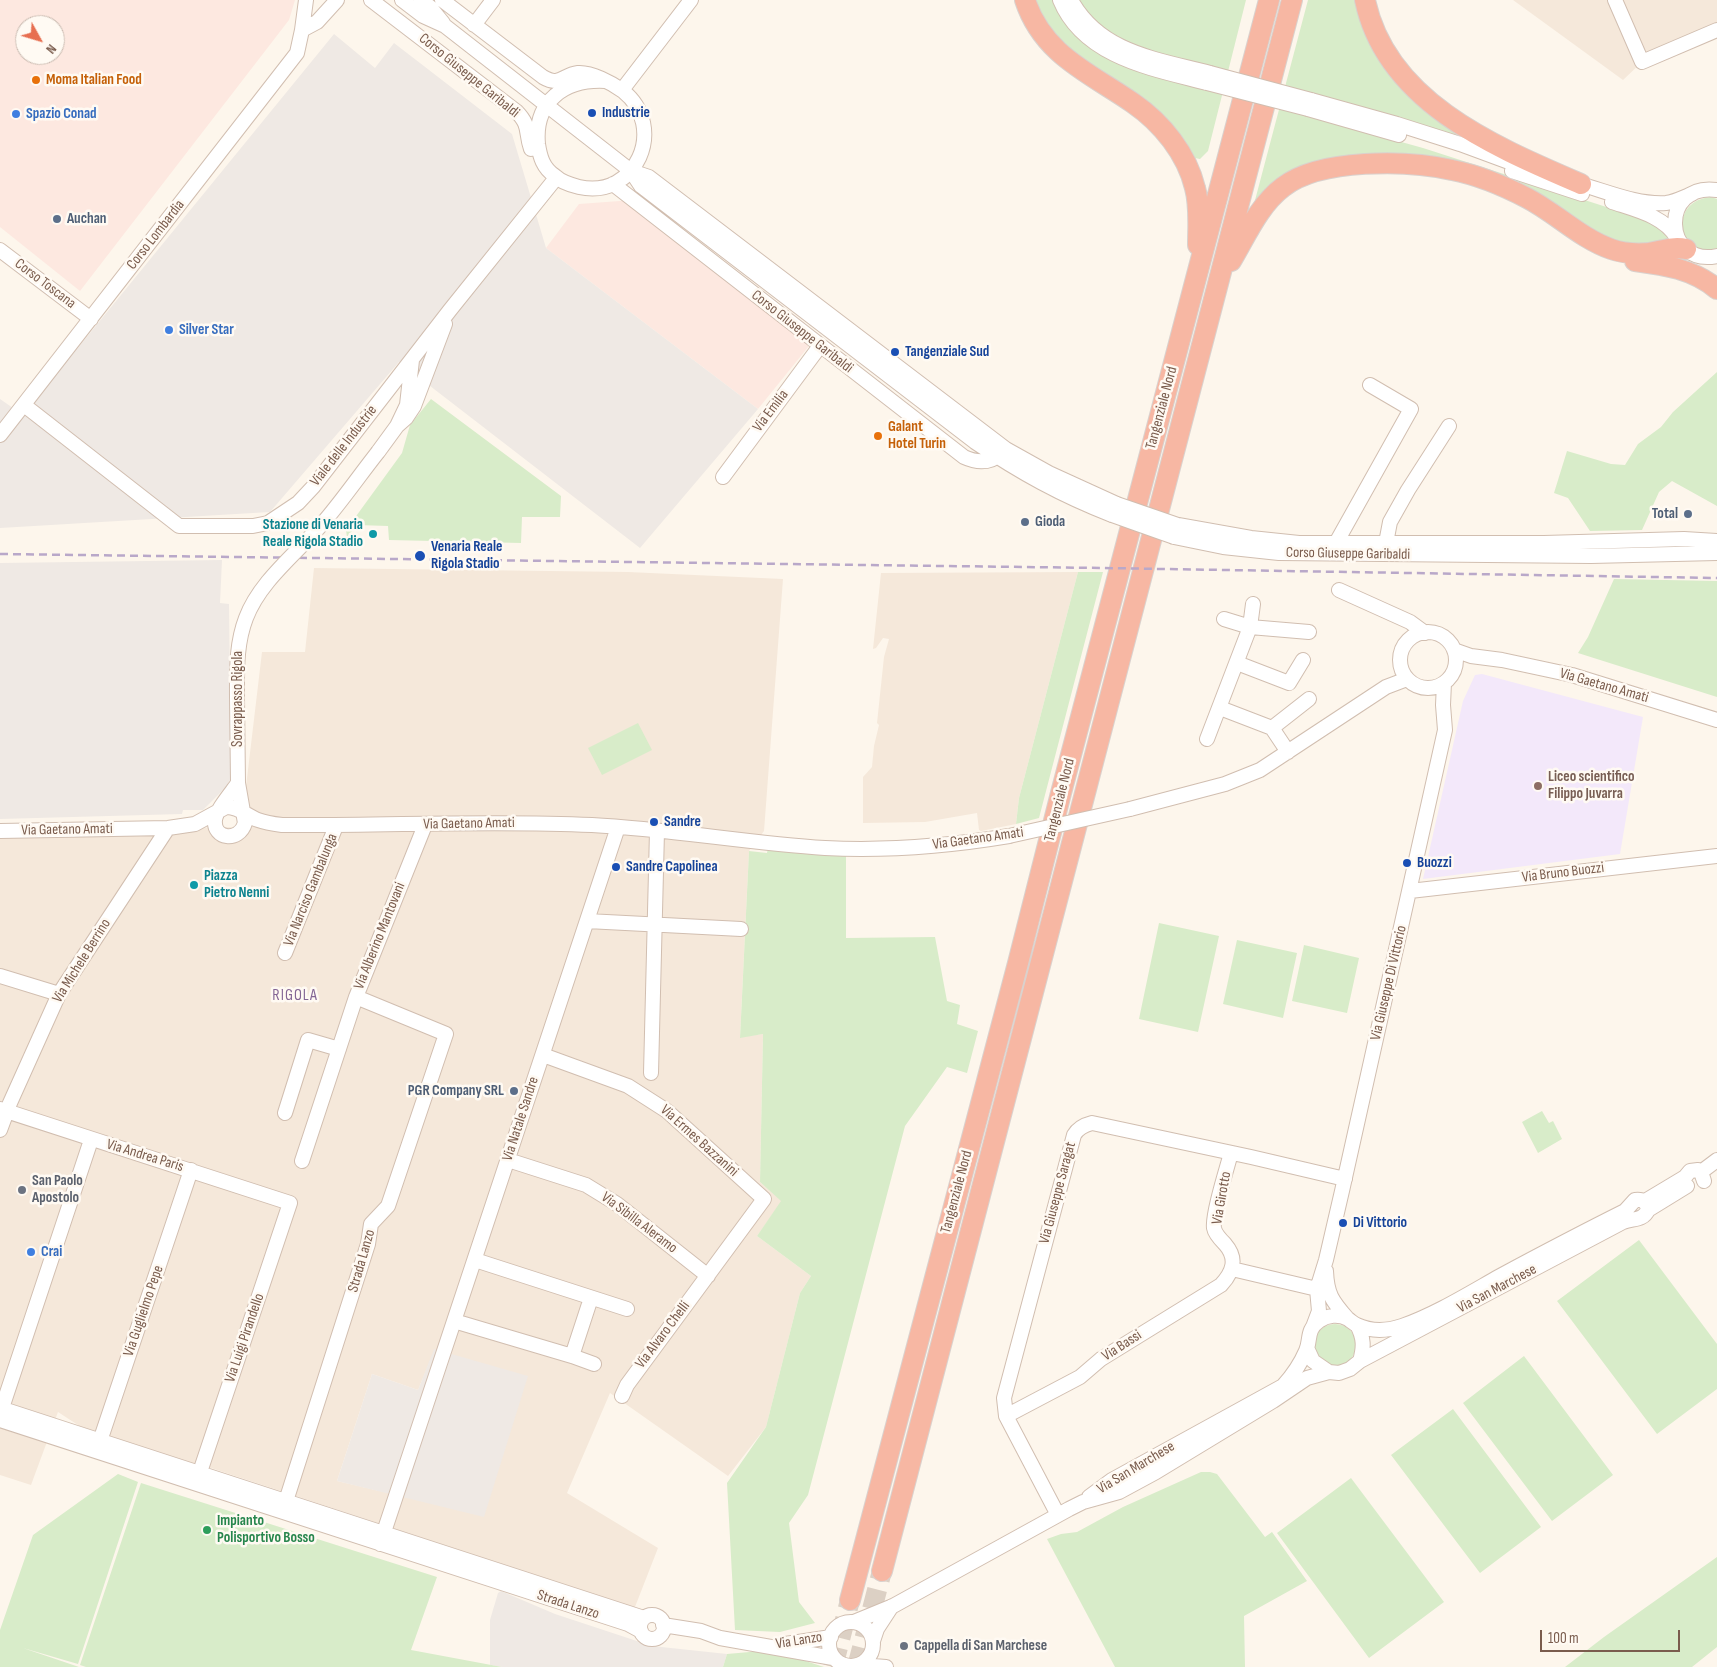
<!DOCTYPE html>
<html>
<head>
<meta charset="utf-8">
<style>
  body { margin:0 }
  #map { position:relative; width:1717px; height:1667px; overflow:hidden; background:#fdf6ec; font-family:"Sofia Sans Condensed",sans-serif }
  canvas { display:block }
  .north { position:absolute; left:15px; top:15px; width:50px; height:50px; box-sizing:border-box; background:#fffaf3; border:1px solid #cabbb1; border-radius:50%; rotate:129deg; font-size:14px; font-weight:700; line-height:20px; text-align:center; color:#7a5c4d }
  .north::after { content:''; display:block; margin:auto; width:18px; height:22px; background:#e76f51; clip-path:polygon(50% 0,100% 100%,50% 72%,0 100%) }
  .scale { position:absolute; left:1540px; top:1630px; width:140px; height:22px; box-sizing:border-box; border:2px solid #7a5c4d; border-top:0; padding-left:6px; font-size:15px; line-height:18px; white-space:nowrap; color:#7a5c4d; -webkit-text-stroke:4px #fffaf3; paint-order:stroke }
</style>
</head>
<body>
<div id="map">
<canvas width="1717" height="1667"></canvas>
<div class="north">N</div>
<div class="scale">100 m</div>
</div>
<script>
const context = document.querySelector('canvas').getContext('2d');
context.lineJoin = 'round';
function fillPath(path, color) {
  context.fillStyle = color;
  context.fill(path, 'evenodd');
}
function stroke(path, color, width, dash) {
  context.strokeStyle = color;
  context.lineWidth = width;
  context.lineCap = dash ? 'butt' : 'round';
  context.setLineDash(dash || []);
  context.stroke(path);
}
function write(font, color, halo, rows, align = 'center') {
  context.font = font + ' "Sofia Sans Condensed",sans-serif';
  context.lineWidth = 5;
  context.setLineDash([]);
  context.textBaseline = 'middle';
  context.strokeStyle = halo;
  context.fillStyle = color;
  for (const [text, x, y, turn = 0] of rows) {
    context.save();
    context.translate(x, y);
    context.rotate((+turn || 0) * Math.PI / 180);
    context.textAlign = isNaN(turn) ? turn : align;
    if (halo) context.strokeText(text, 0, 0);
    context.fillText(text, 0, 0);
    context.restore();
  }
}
fillPath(new Path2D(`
  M1513,0h204v30l-75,32 -19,18z
  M314,568l314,4 155,7 -19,252 -15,20 -9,186 23,-3 -3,148 22,19 -25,35 54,40 -11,17 -34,134 -38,49 -118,-83 -43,100 91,55 -25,64 -244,-78 46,-185 -17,41 -46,-16 -35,107 60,14 -10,31 -179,-59 -107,-27 -43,-28 -27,73 -31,-10v-644l237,-4 8,-32 17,-143h43z
  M1078,572l-59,226 -3,26 -35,7 -2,-1 -2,-17 -52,9 -62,1v-46l9,-10 2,-21 5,-21 -2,-2 7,-66 5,-18 -6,-1 -7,10 -3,1 8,-76z`), '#f5e8da');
fillPath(new Path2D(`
  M0,0h295l-6,20 -209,271 -80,-64zM25,25h30v30h-30z
  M633,200l180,141 -55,68 -212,-161 33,-44z`), '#fde8e0');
fillPath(new Path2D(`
  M334,34l41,34 19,-25 118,91 34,114 212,161 -118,139 -241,-186 -129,150 -270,16v-129l23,16z
  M222,560l-2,43 9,1 2,174 -5,9 -23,23h-20l-1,4 -182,5v-256z
  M434,1349l94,27 -44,141 -147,-36 35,-107 46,16z
  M501,1591l54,23 97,32 75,8 -4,13h-221l-12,-2v-45l8,-27z`), '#efe9e4');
fillPath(new Path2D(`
  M1482,674l161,43 -23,137 -197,25 40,-178 12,-26z`), '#f3e8fa');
fillPath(new Path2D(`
  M1031,0h23c8,13 16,27 26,38 23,28 93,42 127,53l5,-25c-36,-9 -91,-16 -118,-45 -6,-6 -11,-14 -17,-21h169l-38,151 -8,8 -5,-1 -127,-104z
  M1308,0h52l3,15 113,128 -53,-18 -113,-32 -6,22 119,33 202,65 34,13 11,12 -1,2 -9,4 -50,-1 -52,-35 -174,-51 -130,47z
  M1711,197l6,2v49c-38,12 -51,-47 -6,-51z
  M1717,372v134l-45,-25 -13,11 -17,38 -52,1 -22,-33 -14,-5 13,-42 44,13 14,1 13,-21 23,-17 12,-15z
  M431,399l130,97 -1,21h-38l-1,26 -132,-3 -1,-14 -31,-1 -10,12 -1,-7 56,-77 8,-28z
  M1078,572h25l-64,246 -23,6 3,-26z
  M1614,579l103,2v116l-139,-44 10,-16z
  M638,723l14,27 -50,25 -14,-27z
  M768,848l78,6v84l89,-1 12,64 13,4 -3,19 21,7 -11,42 -20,-6 -42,59 -97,369 -19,28 10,79 16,21 -35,9 -45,-2 -8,-147 39,-56 34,-134 11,-17 -54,-40 24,-35 -21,-19 3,-148 -23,4 9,-187 18,2z
  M1159,923l60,13 -21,96 -59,-13z
  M1237,940l60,13 -14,65 -60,-14z
  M1304,945l55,13 -12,55 -55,-12z
  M1542,1111l7,12 4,-2 9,18 -24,14 -16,-31z
  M1639,1240l78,104v45l-60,45 -100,-133z
  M1314 1345a21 21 0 1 1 42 0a21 21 0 1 1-42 0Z
  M1524,1356l89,119 -61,46 -89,-118z
  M1453,1409l88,118 -61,46 -89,-118z
  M1201,1472h9l7,2 48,63 7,-5 35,49 -63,35 1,51h-130l-68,-128 14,-5 16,-2 46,-25z
  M118,1474l20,8 -60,182 -55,-16 56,19h-79v-37l33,-95z
  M1351,1478l93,124 -75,56 -92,-125z
  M141,1483l296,94 -26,73 91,17h-416l-6,-2z
  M1717,1557v90l-25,20h-127l39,-30z
  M772,1650l52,17h-101l4,-13z`), '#d8ecc9');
stroke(new Path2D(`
  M833,1667l17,-67
  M857,1667l25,-96`), '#dcd0c4', 20, [20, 10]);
const minor = new Path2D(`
  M371,0l145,111c15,15 9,21 15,38
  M402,0l21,16 22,10 186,145 18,6 357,272 43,24 68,31
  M421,0l9,7 13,16
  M442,0l101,77c17,10 19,-2 35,-4 13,-1 34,10 45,18 45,36 13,109 -44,96 -8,-2 -18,-5 -24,-11 -12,-8 -15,-19 -17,-32 -4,-43 27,-65 67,-63
  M1060,0c24,58 94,69 147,83
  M1071,0c29,53 86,59 139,73
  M1615,0l27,62 75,-32
  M474,25l19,-25
  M302,30l15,-8 20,-22
  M622,90l69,-90
  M1311,100l86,24 63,20 65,24
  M1308,109l91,26
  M631,171l10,15 334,256c46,31 86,53 137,73
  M1512,171l70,23
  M1572,182c30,7 62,23 94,21 9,-1 18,-6 26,-9
  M613,184l351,273c13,6 26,6 37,-3
  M1717,190c-58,-8 -54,77 0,66
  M1612,202c24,8 52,14 65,36
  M0,250l91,69
  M24,405l155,121h74l15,-3 30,-20 15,-16 137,-177 106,-132
  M397,426l9,-8 8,-12 31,-82
  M0,435l297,-382 5,-23 4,-30
  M378,452l19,-26 10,-21 5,-45
  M723,477l97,-131
  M1178,525l73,13 48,5h245l140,-4 33,2
  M1174,537l49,10 56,6 312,3 126,-3
  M1336,543l75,-134 -41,-24
  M1386,543l4,-21 18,-32 41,-64
  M1339,590l71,32 15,11
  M1224,619l26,8 59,5
  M1400 660a28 28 0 1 1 56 0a28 28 0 1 1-56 0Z
  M1454,650l17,6 31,4 70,15 145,45
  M1237,663l52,20 14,-23
  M237,697l1,86 7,40c-6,20 -32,16 -30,-3 1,-10 17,-28 23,-37
  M1220,708l52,20 16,24
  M1272,728l37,-29
  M1207,739l43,-112 3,-23
  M1130,809l95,-25 35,-14 126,-83 21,-8
  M0,831l168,-3 27,-4 31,-17c12,-1 21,9 32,13 8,3 16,4 24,5 103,1 206,-5 310,0 78,4 155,18 233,23 61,3 124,-2 184,-12
  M1410,891l307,-35
  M587,921l154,8
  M285,953l51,-127
  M0,976l59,18
  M543,1055l85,31 39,25 97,88 -137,186 -5,11
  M651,1073l6,-242
  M0,1109l290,94 -90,269
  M285,1113l23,-73 31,9
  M0,1130l10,-27 49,-109 109,-166
  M508,1160l78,25 31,19 91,72
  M302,1161l54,-164 69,-172
  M1701,1172l16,-12
  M1645,1201l40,-24 5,-6 8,-1 3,2 3,9
  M475,1260l152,49
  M1232,1269l85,20
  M1326,1271c1,23 6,30 21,47
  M454,1321l118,35 22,8
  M1357,1325c7,13 7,22 3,36
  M1313,1327l6,-16 -2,-22 9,-29 16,-69 103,-461 -2,-25 1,-22
  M1307,1348l6,13 16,11
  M572,1356l19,-58
  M0,1408l644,210
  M2,1408l89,-268
  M1006,1416l74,-39 21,-18 120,-74c12,-13 17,-26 4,-41 -4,-4 -10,-10 -11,-16 -2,-13 13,-60 17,-75
  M0,1420l628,204 13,7
  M98,1447l93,-277
  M1089,1497l23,-17 171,-94c10,-11 17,-21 23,-35 5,-11 0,-21 13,-30 8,-6 20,-7 29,-2 3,2 6,5 9,6 15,7 30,6 45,1 34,-12 66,-32 98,-50 41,-22 83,-44 125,-65l10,-11c8,-1 12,2 13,10
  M286,1501l82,-257 3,-20 17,-18 58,-172 -90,-37
  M1058,1515l-52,-99 -2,-18 70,-263c4,-7 10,-10 18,-12l159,34 94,22
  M380,1544l238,-717
  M640 1627a12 12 0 1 1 24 0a12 12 0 1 1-24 0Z
  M854,1622l39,-16 176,-97 14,-7 36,-10 37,-20 117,-71 34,-23 22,-6 10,1 11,-4 10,-8 263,-139c10,-4 20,-1 25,-12l39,-24
  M829 1644a22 22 0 1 1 44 0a22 22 0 1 1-44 0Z
  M663,1625l38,6 19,7 113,20
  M873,1641l4,-12 15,-23
  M779,1645l52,-8
  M860,1665l26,2`);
const highway = new Path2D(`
  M1025,0c18,55 65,73 108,103 29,20 54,51 62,85 5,18 3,39 3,57
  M1365,0c21,102 130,147 216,184
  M1231,261c15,-25 28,-56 52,-74 37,-29 125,-27 169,-17 26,5 52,16 75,28 29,15 53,40 84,51 11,4 26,5 38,4 13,-2 23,-7 37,-4
  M1635,261c30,4 58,8 82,28
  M882,1571l410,-1571
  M850,1600l168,-637 43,-170 208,-793`);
stroke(minor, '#d1beb0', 16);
stroke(highway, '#dad1cd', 22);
stroke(minor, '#fff', 14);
stroke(highway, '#f7b7a3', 20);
stroke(new Path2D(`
  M0,554l1103,14 614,10`), '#b9a8c9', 2.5, [8, 5]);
const minorBridge = new Path2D(`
  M1210,73l101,27
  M1207,83l101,26
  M1117,504l61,21
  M1112,515l62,22
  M237,697c0,-27 -1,-53 9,-79 14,-37 50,-64 76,-94 20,-23 37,-48 56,-72
  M1009,836l121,-27`);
stroke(minorBridge, '#d1beb0', 16, []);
stroke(minorBridge, '#fff', 14);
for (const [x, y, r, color] of [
  [36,80,5,"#e8710a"],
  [592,113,5,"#1a4fb4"],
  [16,114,5,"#3f7fe0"],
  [57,219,5,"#5c6f8a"],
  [169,330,5,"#3f7fe0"],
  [895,352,5,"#1a4fb4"],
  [878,436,5,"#e8710a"],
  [1688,514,5,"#5c6f8a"],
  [1025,522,5,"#5c6f8a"],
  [373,534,5,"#0f9aa8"],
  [420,556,6,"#1a4fb4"],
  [1538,786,5,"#8d6e63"],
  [654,822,5,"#1a4fb4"],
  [1407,863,5,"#1a4fb4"],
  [616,867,5,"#1a4fb4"],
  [194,885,5,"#0f9aa8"],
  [514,1091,5,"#5c6f8a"],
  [22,1190,5,"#6b7280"],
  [1343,1223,5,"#1a4fb4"],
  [31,1252,5,"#3f7fe0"],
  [207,1530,5,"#2e9e5b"],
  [904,1646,5,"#6b7280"]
]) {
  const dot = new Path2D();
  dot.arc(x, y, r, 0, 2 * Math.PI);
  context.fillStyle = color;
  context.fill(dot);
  stroke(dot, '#fffaf3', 2);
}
write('15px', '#7a5c4d', '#fffaf3', [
  ["Corso Giuseppe Garibaldi",469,76,39],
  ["Corso Lombardia",156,235,-52],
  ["Corso Toscana",45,284,37],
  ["Corso Giuseppe Garibaldi",802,332,38],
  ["Tangenziale Nord",1162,408,-75],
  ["Via Emilia",771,411,-53],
  ["Viale delle Industrie",344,446,-52],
  ["Corso Giuseppe Garibaldi",1348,554,1],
  ["Via Gaetano Amati",1604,686,16],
  ["Sovrappasso Rigola",238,699,-90],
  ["Tangenziale Nord",1060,800,-76],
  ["Via Gaetano Amati",469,824,-1],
  ["Via Gaetano Amati",67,830,-1],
  ["Via Gaetano Amati",978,839,-8],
  ["Via Bruno Buozzi",1563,873,-7],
  ["Via Narciso Gambalunga",311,890,-68],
  ["Via Alberino Mantovani",380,936,-68],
  ["Via Michele Berrino",82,961,-58],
  ["Via Giuseppe Di Vittorio",1389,983,-77],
  ["Via Natale Sandre",521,1119,-72],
  ["Via Ermes Bazzanini",699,1141,42],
  ["Via Andrea Paris",145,1156,17],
  ["Tangenziale Nord",957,1192,-75],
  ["Via Giuseppe Saragat",1058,1193,-75],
  ["Via Girotto",1222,1198,-80],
  ["Via Sibilla Aleramo",639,1223,37],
  ["Strada Lanzo",362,1261,-74],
  ["Via San Marchese",1497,1289,-28],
  ["Via Guglielmo Pepe",144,1311,-71],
  ["Via Alvaro Chelli",663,1335,-53],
  ["Via Luigi Pirandello",245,1338,-71],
  ["Via Bassi",1122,1346,-33],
  ["Via San Marchese",1136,1468,-31],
  ["Strada Lanzo",568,1605,18],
  ["Via Lanzo",799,1641,-9]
]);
write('bold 15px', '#c56008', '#fffaf3', [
  ["Moma Italian Food",46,80],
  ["Galant",888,427],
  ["Hotel Turin",888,444]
], 'left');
write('bold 15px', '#164399', '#fffaf3', [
  ["Industrie",602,113],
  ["Tangenziale Sud",905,352],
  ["Venaria Reale",431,547],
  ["Rigola Stadio",431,564],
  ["Sandre",664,822],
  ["Buozzi",1417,863],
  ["Sandre Capolinea",626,867],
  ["Di Vittorio",1353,1223]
], 'left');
write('bold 15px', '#366cbe', '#fffaf3', [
  ["Spazio Conad",26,114],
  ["Silver Star",179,330],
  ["Crai",41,1252]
], 'left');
write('bold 15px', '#4e5e75', '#fffaf3', [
  ["Auchan",67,219],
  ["Total",1678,514,"right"],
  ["Gioda",1035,522],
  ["PGR Company SRL",504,1091,"right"]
], 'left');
write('bold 15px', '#0d838f', '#fffaf3', [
  ["Stazione di Venaria",363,525],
  ["Reale Rigola Stadio",363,542],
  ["Piazza",204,876,"left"],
  ["Pietro Nenni",204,893,"left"]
], 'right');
write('bold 15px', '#785e54', '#fffaf3', [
  ["Liceo scientifico",1548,777],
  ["Filippo Juvarra",1548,794]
], 'left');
write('bold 15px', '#5b616d', '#fffaf3', [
  ["San Paolo",32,1181],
  ["Apostolo",32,1198],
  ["Cappella di San Marchese",914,1646]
], 'left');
write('bold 15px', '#27864d', '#fffaf3', [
  ["Impianto",217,1521],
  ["Polisportivo Bosso",217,1538]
], 'left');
context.letterSpacing = '1px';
write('16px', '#846695', '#fffaf3', [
  ["RIGOLA",295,996]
]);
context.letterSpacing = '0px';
</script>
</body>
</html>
